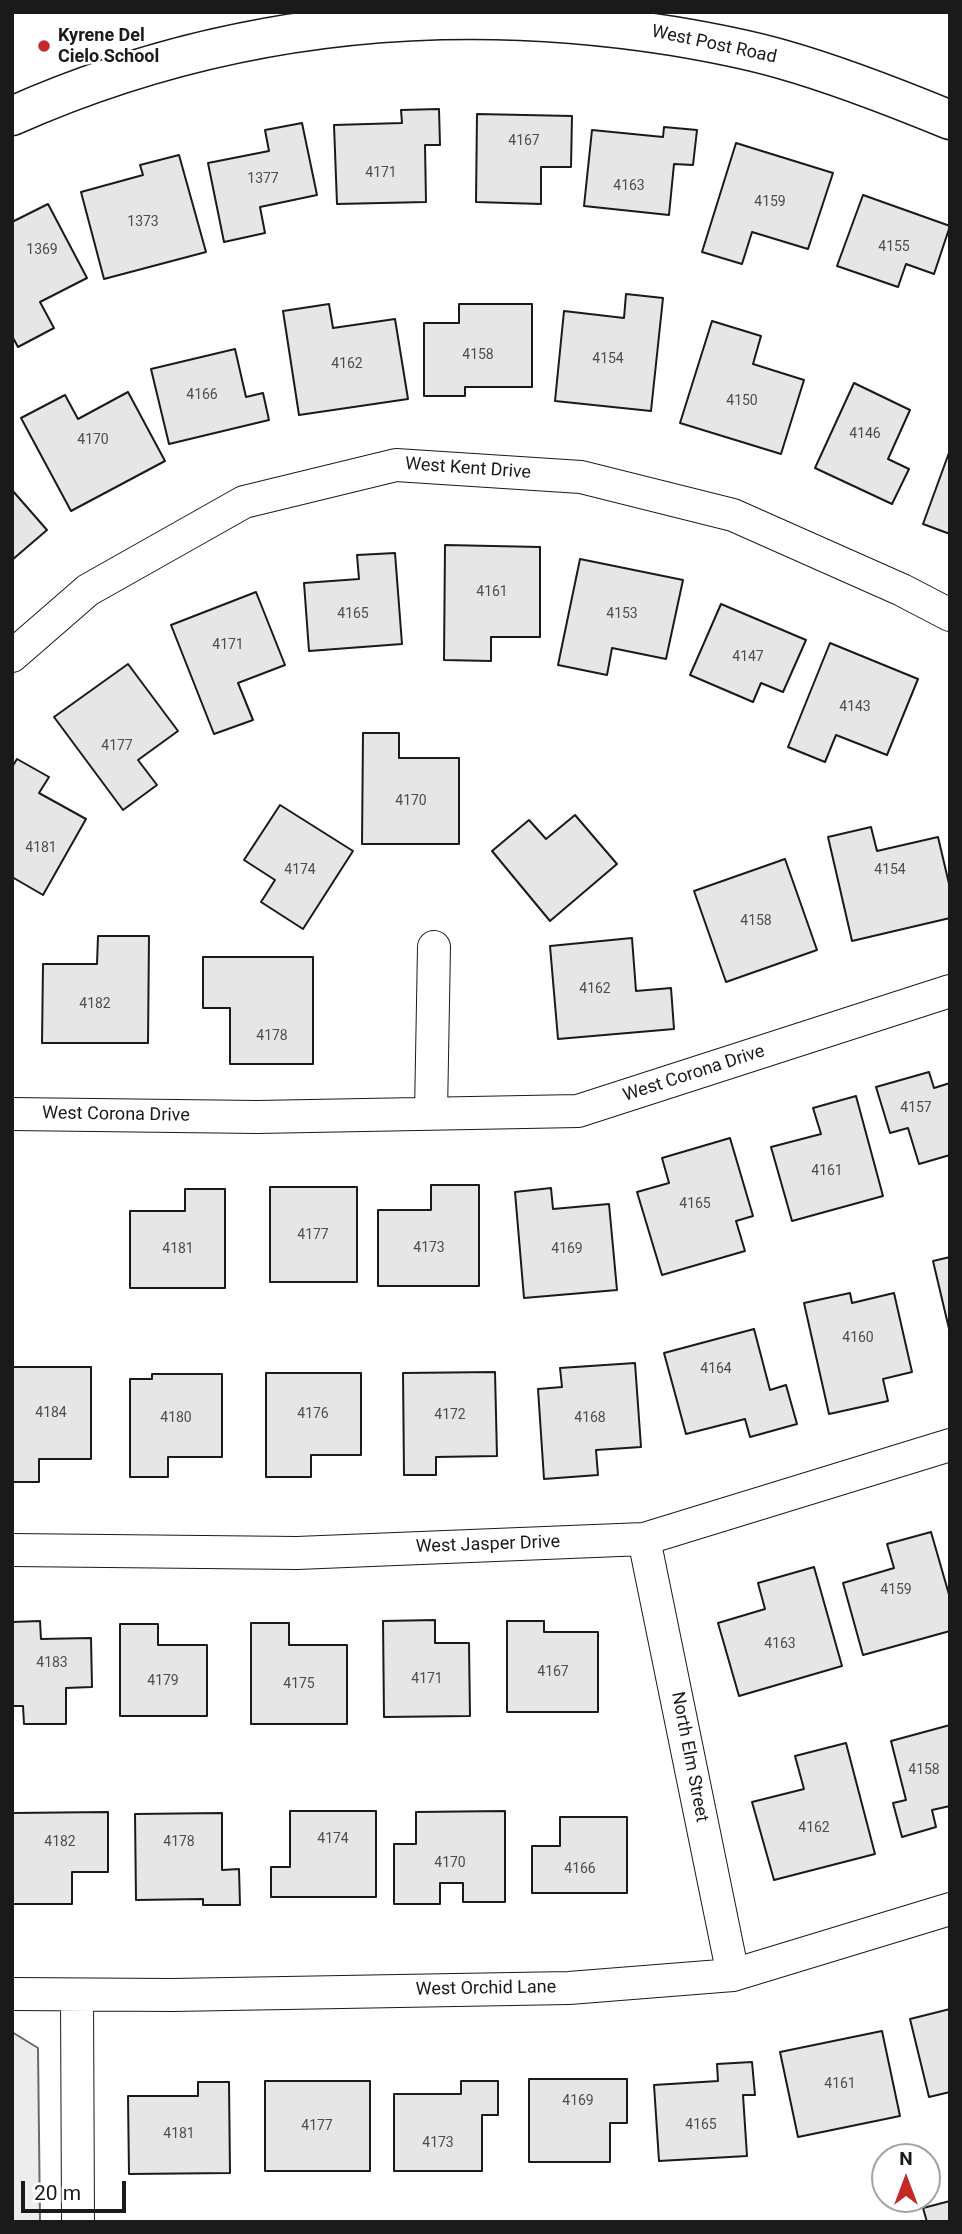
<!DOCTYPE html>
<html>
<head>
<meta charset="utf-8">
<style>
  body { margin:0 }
  #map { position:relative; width:962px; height:2234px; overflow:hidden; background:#fff; font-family:Roboto,sans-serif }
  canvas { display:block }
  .frame { position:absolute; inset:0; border:14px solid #1a1a1a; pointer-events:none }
  .north { position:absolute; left:871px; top:2143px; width:70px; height:70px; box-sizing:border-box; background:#fff; border:2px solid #a3a3a3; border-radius:50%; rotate:0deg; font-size:19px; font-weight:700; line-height:28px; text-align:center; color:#1a1a1a }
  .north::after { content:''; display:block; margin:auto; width:24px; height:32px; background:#c62828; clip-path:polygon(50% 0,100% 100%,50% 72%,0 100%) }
  .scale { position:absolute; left:21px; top:2181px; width:105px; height:32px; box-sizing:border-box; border:4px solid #1a1a1a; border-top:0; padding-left:9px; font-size:21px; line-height:24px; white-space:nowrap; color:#1a1a1a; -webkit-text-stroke:5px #fff; paint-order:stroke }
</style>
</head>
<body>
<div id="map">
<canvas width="962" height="2234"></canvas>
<div class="frame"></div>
<div class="north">N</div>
<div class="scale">20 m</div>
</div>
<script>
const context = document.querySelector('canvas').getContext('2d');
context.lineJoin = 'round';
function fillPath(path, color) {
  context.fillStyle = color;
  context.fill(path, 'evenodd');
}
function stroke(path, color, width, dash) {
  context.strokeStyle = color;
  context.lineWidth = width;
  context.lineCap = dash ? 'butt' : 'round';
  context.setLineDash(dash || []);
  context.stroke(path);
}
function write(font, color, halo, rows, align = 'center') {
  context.font = font + ' Roboto,sans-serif';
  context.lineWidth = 5;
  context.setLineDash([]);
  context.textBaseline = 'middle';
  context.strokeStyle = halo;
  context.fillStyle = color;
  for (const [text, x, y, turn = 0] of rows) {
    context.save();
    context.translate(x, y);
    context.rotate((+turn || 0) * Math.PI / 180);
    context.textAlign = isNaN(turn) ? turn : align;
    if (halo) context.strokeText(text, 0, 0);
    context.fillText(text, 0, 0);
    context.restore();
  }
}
const built = new Path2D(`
  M12,2032l26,16 2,174h-28z`);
fillPath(built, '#ededed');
stroke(built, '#6a6a6a', 2);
const building = new Path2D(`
  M439,109l1,36h-15l1,57 -89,2 -3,-79 68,-2 -1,-13z
  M477,114l95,2 -1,51h-30v37l-65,-2z
  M302,123l15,72 -57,12 5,26 -41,9 -16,-79 61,-12 -4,-21z
  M664,127l33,3 -4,35 -19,-1 -5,51 -85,-9 8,-76 71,7z
  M736,143l97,30 -25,76 -56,-17 -10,32 -40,-12z
  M179,155l27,97 -102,27 -23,-87 62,-17 -3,-10z
  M863,195l87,31 -16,48 -28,-10 -8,23 -61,-21z
  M48,204l39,74 -47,24 14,26 -36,19 -6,-11v-114z
  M626,294l37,4 -12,113 -96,-10 9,-90 60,7z
  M329,304l4,24 62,-9 13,80 -109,16 -16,-104z
  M459,304h73v83h-67v9h-41v-73h35z
  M712,321l49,15 -8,28 51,16 -23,74 -101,-31z
  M235,349l11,48 17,-4 6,27 -100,24 -18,-75z
  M854,383l56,27 -22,49 21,10 -17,35 -77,-36z
  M128,392l37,69 -94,50 -50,-93 44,-23 13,24z
  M950,450v84l-27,-10z
  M12,490l35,40 -35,30z
  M445,545l95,2v90h-49v24l-47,-1z
  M395,553l7,91 -93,7 -5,-68 55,-4 -2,-24z
  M580,559l103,21 -17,79 -54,-11 -5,27 -49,-10z
  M256,592l29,73 -47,18 15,37 -39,14 -43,-109z
  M721,604l85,36 -23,52 -22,-9 -8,19 -63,-27z
  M830,643l88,36 -31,76 -51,-20 -11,27 -37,-15z
  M128,664l50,67 -40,29 19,25 -34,25 -69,-93z
  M363,733h36v25h60v86h-97z
  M17,759l32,18 -10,16 47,26 -43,76 -31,-18v-110z
  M280,805l73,46 -50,78 -42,-27 14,-22 -31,-20z
  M575,815l42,49 -67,57 -58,-70 37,-31 17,19z
  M871,827l6,24 61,-14 12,51v30l-98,23 -24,-104z
  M785,859l32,91 -91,32 -32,-91z
  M98,936h51l-1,107h-106l1,-79h54z
  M632,938l4,53 35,-3 3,41 -116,10 -8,-93z
  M203,957h110v107h-83v-56h-27z
  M929,1072l5,16 16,-5v72l-31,9 -11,-36 -18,5 -14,-46z
  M856,1096l27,100 -91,25 -21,-74 50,-13 -8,-26z
  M730,1138l23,78 -17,5 9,30 -83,24 -25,-83 32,-9 -7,-25z
  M431,1185h48v101h-101v-76h53z
  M270,1187h87v95h-87z
  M551,1188l2,21 56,-5 8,86 -93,8 -9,-106z
  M185,1189h40v99h-95v-77h55z
  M950,1257v76l-17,-72z
  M850,1293l2,10 42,-10 18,79 -29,7 5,22 -59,13 -25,-111z
  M754,1329l16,61 16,-5 11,39 -47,13 -5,-18 -59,15 -22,-81z
  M635,1363l6,84 -45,3 2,25 -54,4 -6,-90 24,-2 -2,-19z
  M12,1367h79v92h-52v23h-27z
  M495,1372l2,84 -61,1v18h-32l-1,-102z
  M266,1373h95v82h-50v22h-45z
  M152,1374h70v83h-54v20h-38v-98h22z
  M931,1532l19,66v33l-87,24 -20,-72 51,-15 -7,-24z
  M814,1567l28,99 -103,30 -21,-73 47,-14 -7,-26z
  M435,1620v23h34l1,73 -86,1 -1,-96z
  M40,1621l1,18 50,-1 1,49 -26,1v36h-42l-1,-18h-11v-84z
  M507,1621h37v11h54v80h-91z
  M251,1623h38v22h58v79h-96z
  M120,1624h38v21h49v71h-87z
  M950,1725v81l-18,4 4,17 -34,10 -9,-34 13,-3 -15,-59z
  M846,1743l29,111 -101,26 -22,-78 52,-13 -9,-33z
  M290,1811h86v86h-105v-30h19z
  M505,1811v91h-42v-19h-23v21h-46v-60h22v-32z
  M108,1812v60h-36v32h-60v-91z
  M222,1813v57l17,-1 1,36h-37v-6l-67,1 -1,-86z
  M560,1817h67v76h-95v-47h28z
  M950,2009v83l-21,5 -19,-78z
  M882,2031l18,85 -102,21 -18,-85z
  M752,2062l3,33h-12l4,61 -88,5 -5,-76 64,-4 -1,-17z
  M529,2079h98v44h-17v39h-81z
  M265,2081h105v90h-105z
  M461,2081h37v34h-16v56h-88v-77h67z
  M198,2082h31l1,91 -101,1 -1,-78h70z
  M950,2201v21h-23l-4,-14z`);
fillPath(building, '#e6e6e6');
stroke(building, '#1a1a1a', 2);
const minor = new Path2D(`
  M12,656l76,-66 156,-88 152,-37 185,12 152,38 169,75 48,25
  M431,1113l3,-166
  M12,1114l245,3 321,-6 372,-120
  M644,1539l89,436
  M12,1550l285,3 347,-14 306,-94
  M12,1994l160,1 397,-7 164,-13 217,-66
  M77,1995l1,227`);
const tertiary = new Path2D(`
  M12,116c212,-94 432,-116 661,-80 36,6 73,13 108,23 57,16 113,38 169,61`);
stroke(minor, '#1a1a1a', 34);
stroke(tertiary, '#1a1a1a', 41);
stroke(minor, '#fff', 32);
stroke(tertiary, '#fff', 38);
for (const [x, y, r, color] of [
  [44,46,7,"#c62828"]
]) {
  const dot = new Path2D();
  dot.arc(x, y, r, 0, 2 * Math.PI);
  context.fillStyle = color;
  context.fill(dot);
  stroke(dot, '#fff', 2.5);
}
write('14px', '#4d4d4d', null, [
  ["4167",524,141],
  ["4171",381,173],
  ["1377",263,179],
  ["4163",629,186],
  ["4159",770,202],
  ["1373",143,222],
  ["4155",894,247],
  ["1369",42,250],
  ["4158",478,355],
  ["4154",608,359],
  ["4162",347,364],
  ["4166",202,395],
  ["4150",742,401],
  ["4146",865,434],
  ["4170",93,440],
  ["4161",492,592],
  ["4165",353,614],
  ["4153",622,614],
  ["4171",228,645],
  ["4147",748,657],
  ["4143",855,707],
  ["4177",117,746],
  ["4170",411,801],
  ["4181",41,848],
  ["4174",300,870],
  ["4154",890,870],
  ["4158",756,921],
  ["4162",595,989],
  ["4182",95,1004],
  ["4178",272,1036],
  ["4157",916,1108],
  ["4161",827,1171],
  ["4165",695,1204],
  ["4177",313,1235],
  ["4173",429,1248],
  ["4181",178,1249],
  ["4169",567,1249],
  ["4160",858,1338],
  ["4164",716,1369],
  ["4184",51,1413],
  ["4176",313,1414],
  ["4172",450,1415],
  ["4180",176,1418],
  ["4168",590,1418],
  ["4159",896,1590],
  ["4163",780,1644],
  ["4183",52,1663],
  ["4167",553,1672],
  ["4171",427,1679],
  ["4179",163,1681],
  ["4175",299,1684],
  ["4158",924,1770],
  ["4162",814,1828],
  ["4174",333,1839],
  ["4182",60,1842],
  ["4178",179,1842],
  ["4170",450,1863],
  ["4166",580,1869],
  ["4161",840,2084],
  ["4169",578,2101],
  ["4165",701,2125],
  ["4177",317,2126],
  ["4181",179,2134],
  ["4173",438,2143]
]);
write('bold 18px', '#1a1a1a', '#fff', [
  ["Kyrene Del",58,36],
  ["Cielo School",58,57]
], 'left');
write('18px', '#1a1a1a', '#fff', [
  ["West Post Road",714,45,12],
  ["West Kent Drive",468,469,4],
  ["West Corona Drive",694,1074,-18],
  ["West Corona Drive",116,1115,1],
  ["West Jasper Drive",488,1545,-2],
  ["North Elm Street",689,1757,79],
  ["West Orchid Lane",486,1989,-1]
]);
</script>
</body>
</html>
